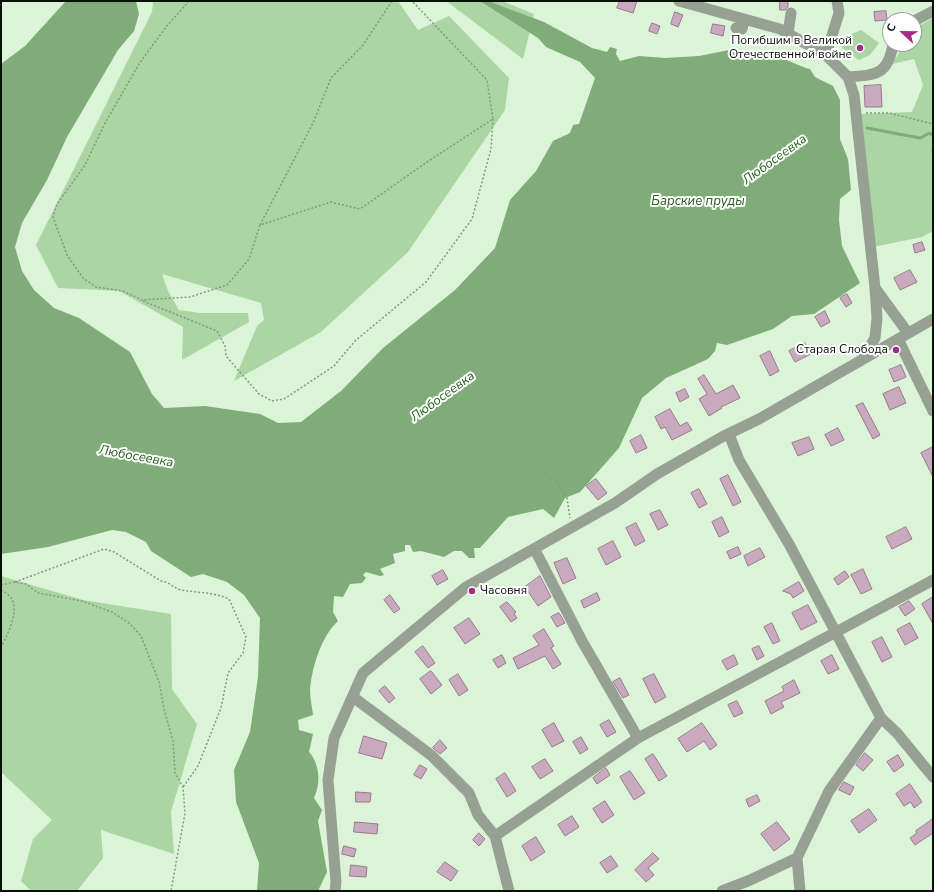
<!DOCTYPE html>
<html>
<head>
<meta charset="utf-8">
<style>
  body { margin:0 }
  #map { position:relative; width:934px; height:892px; overflow:hidden; background:#dbf4d7; font-family:"Nunito Sans",sans-serif }
  canvas { display:block }
  .frame { position:absolute; inset:0; border:2px solid #081007; pointer-events:none }
  .north { position:absolute; left:882px; top:12px; width:40px; height:40px; box-sizing:border-box; background:#fff; border:1px solid #9c9f9c; border-radius:50%; rotate:292deg; font-size:11px; font-weight:700; line-height:16px; text-align:center; color:#081007 }
  .north::after { content:''; display:block; margin:auto; width:14px; height:18px; background:#a22c85; clip-path:polygon(50% 0,100% 100%,50% 72%,0 100%) }
</style>
</head>
<body>
<div id="map">
<canvas width="934" height="892"></canvas>
<div class="frame"></div>
<div class="north">С</div>
</div>
<script>
const context = document.querySelector('canvas').getContext('2d');
context.lineJoin = 'round';
function fillPath(path, color) {
  context.fillStyle = color;
  context.fill(path, 'evenodd');
}
function stroke(path, color, width, dash) {
  context.strokeStyle = color;
  context.lineWidth = width;
  context.lineCap = dash ? 'butt' : 'round';
  context.setLineDash(dash || []);
  context.stroke(path);
}
function write(font, color, halo, rows, align = 'center') {
  context.font = font + ' "Nunito Sans",sans-serif';
  context.lineWidth = 4;
  context.setLineDash([]);
  context.textBaseline = 'middle';
  context.strokeStyle = halo;
  context.fillStyle = color;
  for (const [text, x, y, turn = 0] of rows) {
    context.save();
    context.translate(x, y);
    context.rotate((+turn || 0) * Math.PI / 180);
    context.textAlign = isNaN(turn) ? turn : align;
    if (halo) context.strokeText(text, 0, 0);
    context.fillText(text, 0, 0);
    context.restore();
  }
}
fillPath(new Path2D(`
  M153,1h245l20,29 31,-14 60,62 -4,32 -97,142 -87,80 -87,49 23,-55 7,-6 -3,-17 -99,-29 6,17 11,19 21,3h48l1,9 -67,38 1,-33 -64,-36 -61,-3 -22,-43 116,-233z
  M446,1h56l32,13 -11,45z
  M933,18v213l-11,6 -49,10 -12,-133 51,-2 11,-27 -9,-26 -22,5 13,-20h9l1,-16z
  M861,30l18,13 -9,12 -11,5 -17,-12 5,-12z
  M1,576l82,24 88,14 1,75 25,35 -26,88 3,42 -73,-24 2,28 -26,33h-46l-10,-10 12,-42 19,-19 -51,-48z`), '#abd6a4');
fillPath(new Path2D(`
  M66,1h70l3,13 -5,17 -16,19 -51,87 -20,43 -25,43 -7,24 7,24 12,19 20,18 25,10 51,34 22,42 12,14 41,-2 55,8 18,9 23,-1 40,-31 42,-43 72,-58 40,-42 15,-48 26,-29 17,-30 17,-8 3,-8 6,-1 16,-46 -15,-16 -34,-15 -8,-9 -58,-37h8l56,21 48,26 15,4 3,-5 7,2 -1,5 4,7 19,-5 26,2 34,-2 30,-6 12,5c21,-11 48,8 69,14l5,8 18,9 7,14v39l8,20 3,31 -11,9 -1,21 3,26 18,37 -46,31 -22,2 -19,13 -46,16 -10,-2 -2,8 -7,8 -42,19 -24,20 -23,50 -39,44 -15,6 -11,20 -11,-9 -35,8 -28,31h-6l1,10h-6l-7,-7h-8l-10,6 -23,-6 -8,1 -3,-7h-5v6l-12,3 2,9 -15,6 4,6 -4,1 -14,-4 -3,3 3,3 -4,5 -12,1 -7,13 -9,-1 -1,16 5,9c-17,16 -26,46 -28,69 0,8 2,17 3,25l-15,5 1,10 14,4 -4,18c11,12 12,32 5,46l8,12 -4,11 9,51 -9,19h-61l2,-28 -23,-61 -2,-32 16,-38 8,-55 2,-59 -16,-23 -17,-13 -24,-8 -12,3 -40,-26 -5,-9 -20,-10 -14,-2 -64,17 -47,7v-490l24,-18z`), '#80ac79');
stroke(new Path2D(`
  M867,128l53,10 10,-5 3,3
  M933,149v1`), '#80ac79', 3);
const building = new Path2D(`
  M620,1h17l-4,12 -16,-5z
  M780,1h8v6l-3,3h-5z
  M886,11l1,9 -12,1 -1,-9z
  M675,12l8,3 -5,12 -7,-3z
  M652,23l8,3 -3,8 -8,-3z
  M713,24l12,2 -2,10 -12,-3z
  M881,85l1,22h-17l-1,-21z
  M922,242l3,8 -10,3 -2,-8z
  M910,270l7,12 -17,8 -6,-12z
  M847,294l5,9 -6,4 -6,-9z
  M825,311l5,11 -9,5 -6,-10z
  M805,343l6,11 -16,8 -6,-11z
  M770,351l9,20 -9,5 -10,-20z
  M901,365l5,12 -12,5 -5,-12z
  M704,375l12,19 17,-9 7,13 -19,9 1,1 -13,8 -10,-17 8,-5 -9,-15z
  M899,387l7,16 -16,7 -7,-16z
  M685,389l4,8 -9,5 -4,-9z
  M863,403l17,32 -7,4 -17,-33z
  M670,409l10,17 7,-4 5,8 -20,10 -7,-13 -4,2 -6,-12z
  M838,428l6,12 -13,6 -6,-11z
  M641,435l6,13 -11,5 -6,-12z
  M809,437l5,12 -16,7 -6,-13z
  M933,447v30l-12,-24z
  M728,475l13,27 -8,4 -13,-27z
  M596,479l11,14 -9,7 -12,-14z
  M699,489l8,15 -8,4 -8,-15z
  M660,510l8,15 -10,5 -8,-16z
  M722,517l7,15 -10,5 -7,-15z
  M636,523l9,18 -10,5 -9,-18z
  M906,527l6,12 -20,10 -6,-12z
  M613,541l8,16 -15,8 -8,-16z
  M738,547l3,7 -11,5 -3,-7z
  M760,548l5,9 -17,9 -4,-10z
  M567,558l9,20 -13,6 -9,-21z
  M863,569l9,20 -11,5 -10,-19z
  M443,570l5,9 -11,6 -5,-9z
  M845,571l4,6 -11,8 -4,-6z
  M540,576l11,21 -13,9 -13,-19z
  M799,582l5,9 -11,7 -2,-4 -8,-3z
  M597,593l3,7 -16,8 -3,-7z
  M390,595l10,14 -6,4 -10,-13z
  M933,597v27l-11,-20z
  M909,601l6,8 -10,7 -6,-9z
  M507,602l9,10 -2,2 3,4 -6,4 -11,-15z
  M808,605l9,17 -16,8 -9,-17z
  M559,613l6,10 -8,4 -6,-10z
  M469,618l11,16 -15,10 -11,-16z
  M772,623l8,18 -7,3 -9,-17z
  M910,623l8,15 -13,7 -8,-15z
  M544,629l10,17 -3,2 10,16 -8,5 -8,-13 -27,13 -5,-11 26,-13 -6,-9z
  M882,637l10,20 -10,5 -10,-20z
  M423,646l12,17 -7,5 -13,-16z
  M759,646l5,10 -7,4 -5,-11z
  M502,655l4,8 -8,5 -5,-8z
  M734,655l4,9 -11,6 -5,-9z
  M832,655l7,14 -11,5 -7,-13z
  M431,671l11,14 -11,9 -11,-15z
  M458,674l10,16 -9,6 -10,-16z
  M654,674l12,23 -11,6 -12,-24z
  M620,678l9,17 -6,3 -10,-16z
  M794,680l6,13 -19,9 3,5 -13,7 -6,-13 19,-10 -2,-4z
  M385,686l10,12 -6,5 -10,-12z
  M737,701l6,12 -9,4 -6,-12z
  M609,720l7,12 -9,5 -7,-12z
  M554,723l10,18 -12,6 -10,-17z
  M702,723l15,22 -7,5 -6,-9 -17,11 -9,-13z
  M364,736l23,7 -5,16 -23,-6z
  M581,737l7,12 -8,5 -7,-12z
  M440,740l7,8 -7,6 -7,-6z
  M865,753l8,7 -10,11 -7,-6z
  M653,754l14,22 -8,5 -14,-22z
  M898,755l6,10 -10,7 -7,-10z
  M545,759l8,12 -13,8 -8,-12z
  M420,765l7,4 -6,10 -7,-4z
  M606,768l4,7 -13,9 -4,-6z
  M630,771l15,22 -11,7 -14,-23z
  M505,773l11,18 -9,6 -11,-18z
  M844,782l10,5 -4,8 -11,-5z
  M910,784l12,18 -8,6 -3,-6 -7,4 -8,-12z
  M356,792l15,1 -1,9h-14z
  M757,795l3,6 -11,6 -3,-7z
  M605,801l9,14 -12,8 -9,-14z
  M869,809l8,11 -18,13 -8,-12z
  M572,816l7,11 -14,9 -7,-11z
  M933,819v14l-18,12 -5,-7 7,-5 -1,-2z
  M355,822l23,2 -1,10 -23,-2z
  M777,822l13,17 -16,12 -13,-17z
  M479,833l6,6 -6,7 -6,-6z
  M536,837l9,15 -14,9 -9,-15z
  M344,846l12,3 -2,8 -12,-3z
  M653,853l6,6 -11,9 6,7 -8,7 -11,-12z
  M611,856l7,10 -11,7 -7,-10z
  M445,862l13,9 -7,10 -14,-9z
  M351,865l16,2 -1,10 -16,-1z`);
fillPath(building, '#c9a9be');
stroke(building, '#97798d', 1);
stroke(new Path2D(`
  M189,1l-23,26 -27,37 -34,59 -20,42 -28,39 -4,13 14,38 16,23 13,9 27,4 19,9 48,-3 37,-12 22,-26 11,-34 71,-23 29,7 67,-47 66,-43 -6,-39 -75,-79
  M866,113h23l44,11
  M260,225l54,-104 17,-43 32,-33 29,-44
  M143,301l74,30 8,15 1,10 33,38 13,7 12,-2 50,-33 21,-25 71,-59 46,-63 19,-70 2,-30
  M554,477l13,21 3,20
  M550,480l7,-4
  M15,582l89,-33 10,3 47,29c9,1 12,7 20,9 16,3 33,2 48,9l17,38 -3,16 -15,20 -7,35 -23,58 -15,21
  M1,585l14,-3 11,2 12,9 44,8 16,6 14,5 17,11 12,13 18,46 5,27 9,32 2,32 8,14 2,26 -14,78
  M1,590c25,11 8,40 0,58`), '#869883', 1.5, [2, 2]);
stroke(new Path2D(`
  M679,1l101,28 46,26 22,22 6,18 21,193 2,30 -2,20 -11,19
  M914,21l19,-10
  M736,28l6,1 2,-9
  M788,34l3,-21
  M826,55l13,-42 -2,-12
  M848,77c28,-2 40,-2 45,-33
  M875,288l33,45
  M898,339l35,72
  M729,434l10,26 50,84 92,174 16,15 36,44
  M535,550l47,91 56,97
  M353,697l78,58 38,38 9,22 17,21 14,55
  M495,836l143,-98 295,-158
  M797,858l3,33
  M335,891l1,-9 -8,-102 6,-42 29,-65 103,-86 149,-84 42,-29 65,-37 37,-18 174,-100
  M722,891l26,-10 49,-23 32,-67 52,-73`), '#96a194', 11);
for (const [x, y, r, color] of [
  [860,48,4,"#a22c85"],
  [896,350,4,"#a22c85"],
  [472,591,4,"#a22c85"]
]) {
  const dot = new Path2D();
  dot.arc(x, y, r, 0, 2 * Math.PI);
  context.fillStyle = color;
  context.fill(dot);
  stroke(dot, '#fff', 1.5);
}
write('12px', '#081007', '#fff', [
  ["Погибшим в Великой",852,41],
  ["Отечественной войне",852,55],
  ["Старая Слобода",888,350],
  ["Часовня",480,591,"left"]
], 'right');
write('italic 13px', '#26611d', '#fff', [
  ["Любосеевка",775,160,-36],
  ["Барские пруды",698,202],
  ["Любосеевка",443,397,-36],
  ["Любосеевка",136,457,10]
]);
</script>
</body>
</html>
